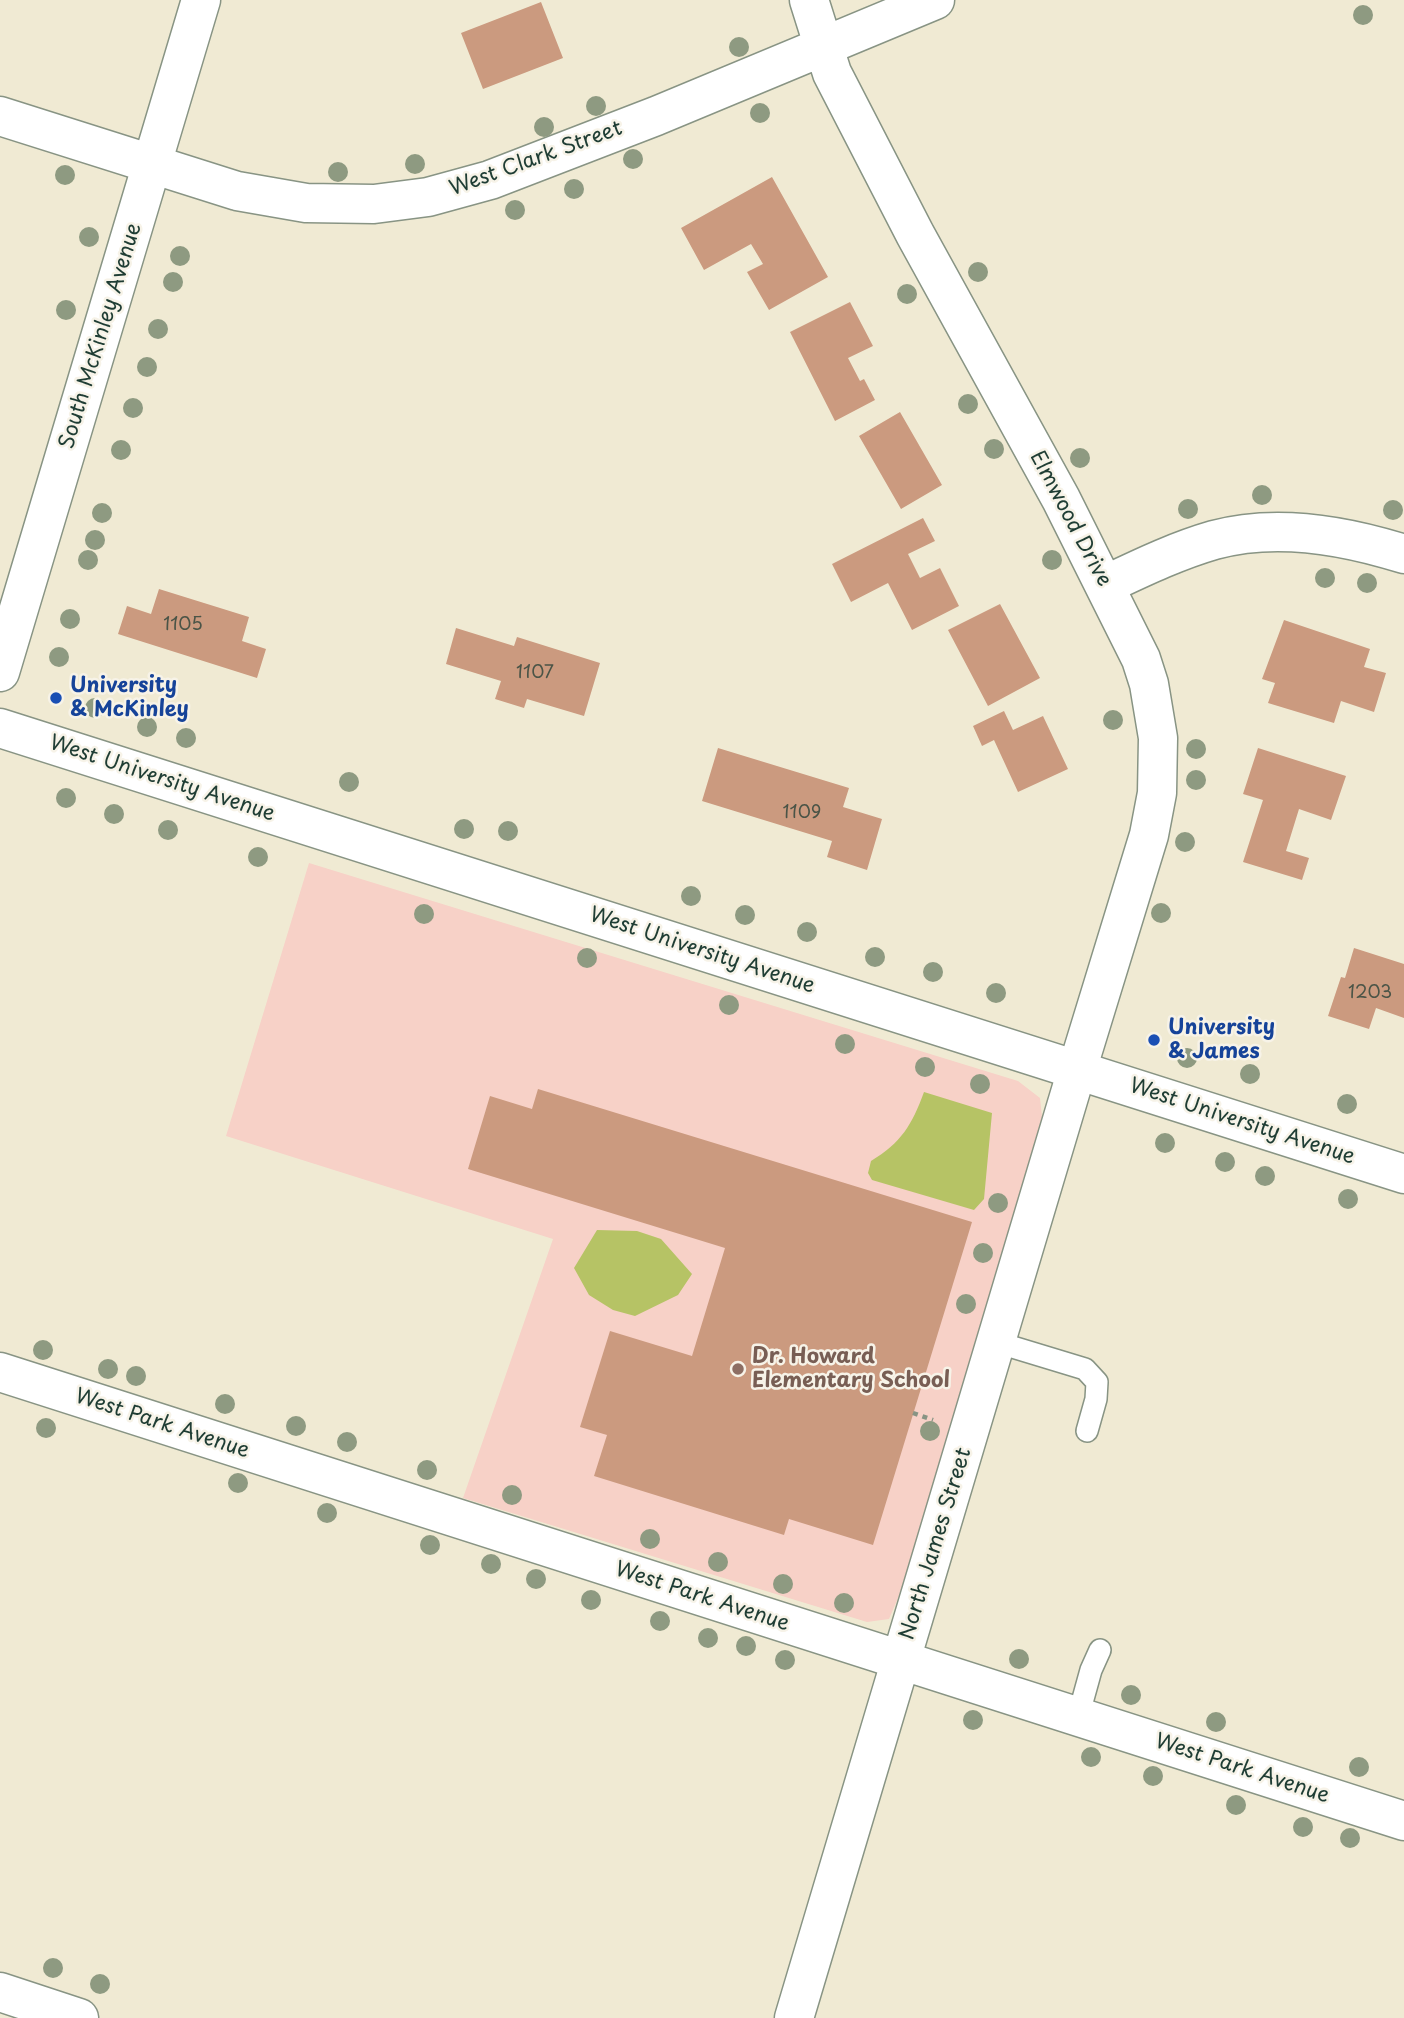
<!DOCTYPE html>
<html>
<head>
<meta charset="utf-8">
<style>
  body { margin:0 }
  canvas { display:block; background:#f0ead3 }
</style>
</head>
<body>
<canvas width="1404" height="2018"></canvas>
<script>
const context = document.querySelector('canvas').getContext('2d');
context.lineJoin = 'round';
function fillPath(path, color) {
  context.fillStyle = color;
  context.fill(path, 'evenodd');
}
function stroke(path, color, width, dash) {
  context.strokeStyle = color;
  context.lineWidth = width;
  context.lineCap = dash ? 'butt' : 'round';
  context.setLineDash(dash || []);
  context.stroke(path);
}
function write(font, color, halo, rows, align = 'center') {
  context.font = font + ' "Playpen Sans",sans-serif';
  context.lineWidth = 5;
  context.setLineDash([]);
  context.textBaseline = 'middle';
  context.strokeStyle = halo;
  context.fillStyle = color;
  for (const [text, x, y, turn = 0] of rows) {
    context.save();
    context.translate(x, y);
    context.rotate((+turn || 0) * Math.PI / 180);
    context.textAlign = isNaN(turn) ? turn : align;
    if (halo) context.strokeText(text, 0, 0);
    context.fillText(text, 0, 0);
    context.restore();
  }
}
fillPath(new Path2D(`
  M309,863l709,218 22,17 2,19 -138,467 -15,35 -22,3 -404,-124 90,-259 -327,-103z`), '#f7d1c7');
fillPath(new Path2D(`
  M924,1092l68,21 -8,86 -10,11 -102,-30 -4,-7 3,-12c30,-18 41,-36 53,-69z
  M597,1230l40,1 24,8 31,35 -14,21 -43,21 -22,-6 -24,-15 -15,-27z`), '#b6c365');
fillPath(new Path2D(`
  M541,2l22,56 -80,31 -22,-56z
  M772,177l56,100 -59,33 -22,-38 16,-8 -12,-20 -47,26 -23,-42z
  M850,302l23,44 -25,12 12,23 4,-2 11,21 -40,21 -45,-89z
  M900,412l42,73 -41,24 -42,-73z
  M923,518l12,23 -27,13 12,24 20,-10 19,38 -47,24 -24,-47 -37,19 -19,-38z
  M159,589l90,28 -7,24 24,8 -9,29 -139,-44 9,-28 24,8z
  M1000,604l40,74 -52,28 -40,-76z
  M1284,620l86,29 -6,18 22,6 -12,39 -33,-11 -7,22 -66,-20 7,-20 -13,-4z
  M456,628l58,18 3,-9 83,26 -16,53 -57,-17 -3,9 -29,-9 6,-18 -55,-17z
  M1004,711l9,19 30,-14 25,53 -50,23 -24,-52 -12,6 -9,-20z
  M718,748l131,40 -6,19 39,12 -15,51 -40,-13 5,-16 -130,-40z
  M1258,748l88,28 -15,44 -32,-11 -13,42 23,7 -7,22 -59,-18 20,-62 -20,-6z
  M1354,948l50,16v54l-28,-10 -7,21 -41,-13 13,-39 4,1z
  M538,1089l434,133 -99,323 -84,-26 -5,16 -190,-59 13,-41 -27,-8 30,-96 82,25 33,-108 -257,-79 22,-73 42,13z`), '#cb9a7f');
const service = new Path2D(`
  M996,1342l89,27 12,13 -1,17 -9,32
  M1078,1717l13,-47 9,-20`);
const minor = new Path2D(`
  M0,116l237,75 69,12 68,1 54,-7 62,-17 166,-64 279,-116
  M1105,585c36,-17 71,-34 109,-45 62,-17 130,-5 190,14
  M0,1372l1404,449
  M794,2018l283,-948 72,-235 8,-42 1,-55 -9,-54 -8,-25 -80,-160 -146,-265 -83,-161 -23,-73`);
const tertiary = new Path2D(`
  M0,672l201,-672`);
const primary = new Path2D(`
  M0,728l1404,446
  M0,1992l79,26`);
stroke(service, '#889484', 24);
stroke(minor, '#889484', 41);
stroke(tertiary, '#889484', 41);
stroke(primary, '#889484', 41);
stroke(new Path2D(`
  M913,1413l20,7`), '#889484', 4.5, [5, 5]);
stroke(service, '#fff', 21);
stroke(minor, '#fff', 38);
stroke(tertiary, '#fff', 38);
stroke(primary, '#fff', 38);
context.fillStyle = '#8e9a81';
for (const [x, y] of [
  [1363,15],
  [739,47],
  [596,106],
  [760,113],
  [544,127],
  [633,159],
  [415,164],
  [338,172],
  [65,175],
  [574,189],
  [515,210],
  [89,237],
  [180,256],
  [978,272],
  [173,282],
  [907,294],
  [66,310],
  [158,329],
  [147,367],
  [968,404],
  [133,408],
  [994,449],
  [121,450],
  [1080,458],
  [1262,495],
  [1188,509],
  [1393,510],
  [102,513],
  [95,540],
  [88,560],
  [1052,560],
  [1325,578],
  [1367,583],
  [70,619],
  [59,657],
  [95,708],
  [1113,720],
  [147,727],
  [186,738],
  [1196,749],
  [1196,780],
  [349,782],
  [66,798],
  [114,814],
  [464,829],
  [168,830],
  [508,831],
  [1185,842],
  [258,857],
  [691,896],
  [1161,913],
  [424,914],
  [745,915],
  [807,932],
  [875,957],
  [587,958],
  [933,972],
  [996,993],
  [729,1005],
  [845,1044],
  [1187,1058],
  [925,1067],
  [1250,1074],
  [980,1084],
  [1347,1104],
  [1165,1143],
  [1225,1162],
  [1265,1176],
  [1348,1199],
  [998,1203],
  [983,1253],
  [966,1304],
  [43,1350],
  [108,1369],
  [136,1376],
  [225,1404],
  [296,1426],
  [46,1428],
  [930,1431],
  [347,1442],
  [427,1470],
  [238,1483],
  [512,1495],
  [327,1513],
  [650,1539],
  [430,1545],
  [718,1562],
  [491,1564],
  [536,1579],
  [783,1584],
  [591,1600],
  [844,1603],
  [660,1621],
  [708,1638],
  [746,1646],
  [1019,1659],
  [785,1660],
  [1131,1695],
  [973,1720],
  [1216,1722],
  [1091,1757],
  [1359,1767],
  [1153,1776],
  [1236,1805],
  [1303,1827],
  [1350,1838],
  [53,1968],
  [100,1984]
]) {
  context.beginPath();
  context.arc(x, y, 10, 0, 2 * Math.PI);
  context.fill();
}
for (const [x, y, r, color] of [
  [56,698,7,"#1a4fb4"],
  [1154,1040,7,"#1a4fb4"],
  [738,1369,7,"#8d6e63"]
]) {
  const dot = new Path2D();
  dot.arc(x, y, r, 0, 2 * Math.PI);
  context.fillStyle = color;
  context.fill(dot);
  stroke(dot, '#f7f3e8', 2.5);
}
write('18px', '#4a5447', null, [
  ["1105",183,625],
  ["1107",535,673],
  ["1109",802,813],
  ["1203",1370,993]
]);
write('21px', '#1f3d34', '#f7f3e8', [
  ["West Clark Street",536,159,-20],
  ["South McKinley Avenue",101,336,-73],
  ["Elmwood Drive",1070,519,62],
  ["West University Avenue",162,779,18],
  ["West University Avenue",702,951,18],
  ["West University Avenue",1242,1122,18],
  ["West Park Avenue",162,1424,18],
  ["North James Street",936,1544,-73],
  ["West Park Avenue",702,1597,18],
  ["West Park Avenue",1242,1769,18]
]);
write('bold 21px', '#164399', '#f7f3e8', [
  ["University",70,686],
  ["& McKinley",70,710],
  ["University",1168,1028],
  ["& James",1168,1052]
], 'left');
write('bold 21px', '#785e54', '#f7f3e8', [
  ["Dr. Howard",752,1357],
  ["Elementary School",752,1381]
], 'left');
</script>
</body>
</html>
